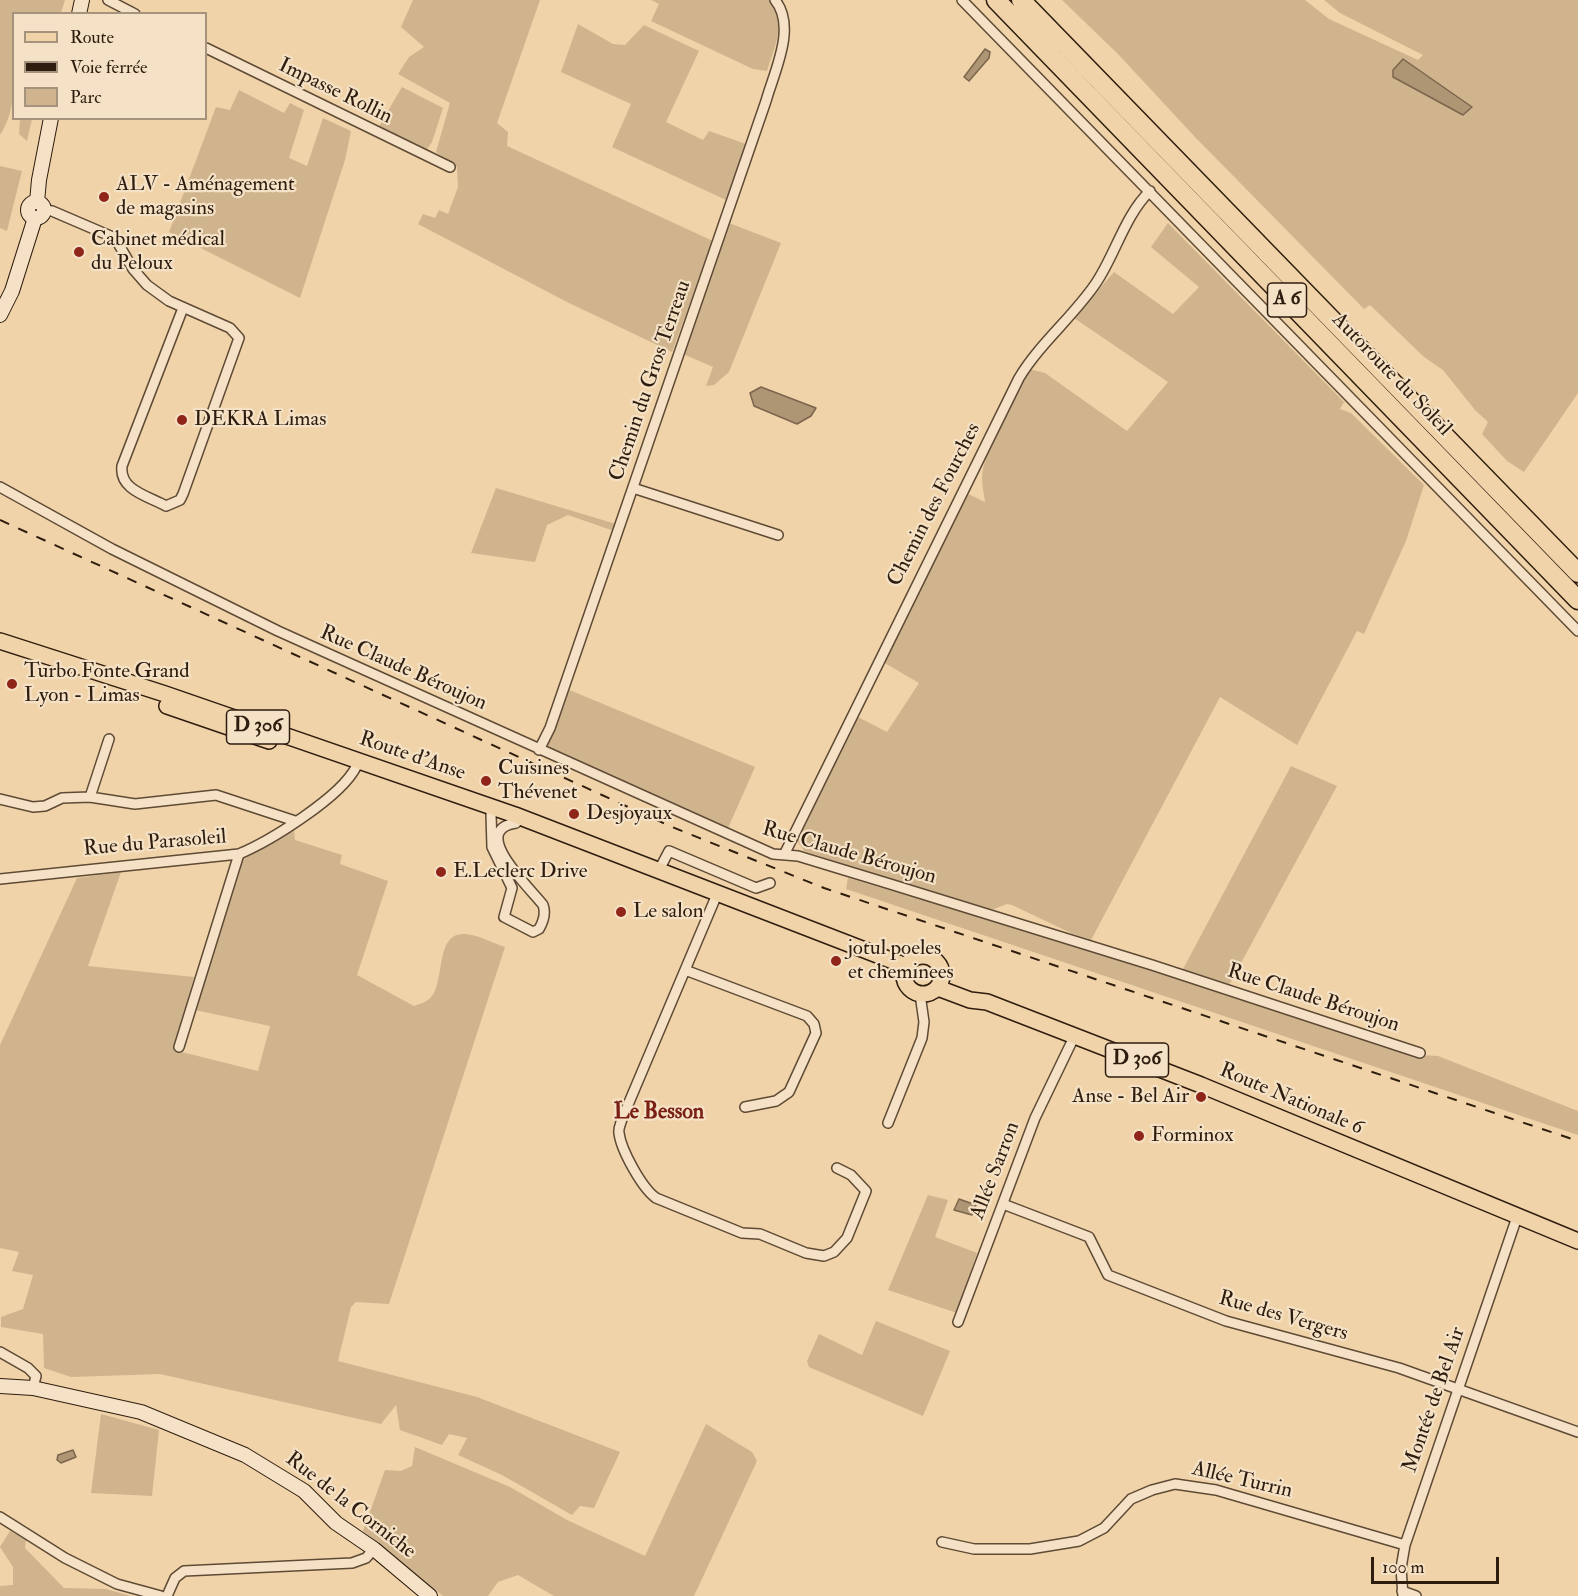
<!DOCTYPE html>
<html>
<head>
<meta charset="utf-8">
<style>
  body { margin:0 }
  #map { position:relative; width:1578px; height:1596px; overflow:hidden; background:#f0d3a8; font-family:"IM FELL Double Pica",serif }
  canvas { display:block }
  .legend { position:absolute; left:12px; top:12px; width:195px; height:108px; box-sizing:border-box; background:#f5e2c6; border:2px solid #a5937d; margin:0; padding:8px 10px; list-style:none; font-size:18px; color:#2e1c0f }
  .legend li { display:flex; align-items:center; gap:12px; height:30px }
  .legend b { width:30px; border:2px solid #a5937d }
  .scale { position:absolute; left:1371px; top:1557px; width:128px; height:27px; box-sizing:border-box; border:3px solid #2e1c0f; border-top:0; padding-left:8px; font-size:18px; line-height:21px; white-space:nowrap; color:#2e1c0f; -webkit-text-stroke:4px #f5e2c6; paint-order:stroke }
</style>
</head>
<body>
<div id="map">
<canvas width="1578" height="1596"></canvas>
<ul class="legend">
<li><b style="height:8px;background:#f0d3a8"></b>Route</li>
<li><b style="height:8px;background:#2e1c0f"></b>Voie ferrée</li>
<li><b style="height:16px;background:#cfb48e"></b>Parc</li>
</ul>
<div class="scale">100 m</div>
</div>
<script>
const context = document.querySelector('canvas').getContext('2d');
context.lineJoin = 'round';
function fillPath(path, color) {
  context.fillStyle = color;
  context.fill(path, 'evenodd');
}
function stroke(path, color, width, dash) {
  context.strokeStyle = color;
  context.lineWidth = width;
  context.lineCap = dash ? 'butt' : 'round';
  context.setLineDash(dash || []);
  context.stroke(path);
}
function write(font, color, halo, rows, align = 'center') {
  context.font = font + ' "IM FELL Double Pica",serif';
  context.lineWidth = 4.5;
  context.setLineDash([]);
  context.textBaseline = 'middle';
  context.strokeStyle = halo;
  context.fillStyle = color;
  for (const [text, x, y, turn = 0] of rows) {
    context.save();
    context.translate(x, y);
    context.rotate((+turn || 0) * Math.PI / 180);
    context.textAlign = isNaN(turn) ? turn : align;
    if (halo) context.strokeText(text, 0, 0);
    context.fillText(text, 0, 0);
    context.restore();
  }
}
fillPath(new Path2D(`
  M0,0h65l-4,13 -47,1c0,34 7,92 -14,121z
  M413,0h127l-43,123 11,9 -1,14 206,95 -41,111 -105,-50 -149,-78 5,-10 12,4 4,-8 9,4 10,-27 -1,-20 -21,-15 14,-49 -52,-29 11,-17 15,-10 -23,-20z
  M651,0h118c18,23 6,46 -2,71l-14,-2 -102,-48 8,-17z
  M1062,0h243l24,19 89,41 5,-5 -83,-42 -16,-13h254v393l-54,79 -17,-11 -25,-27 6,-12 -13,-12 -32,-40 -19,-13 -54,-52 -6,4 -169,-172 -77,-83z
  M578,24l35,20 12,1 19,-20 55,26 -33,71 37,18 6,-9 37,13 -20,56 -114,-53 19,-43 -70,-32z
  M402,87l41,21 -11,34 -7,10 -47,-24z
  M239,90l45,23 6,-10 14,7 -15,48 18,8 16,-48 28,13 -6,29 -45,138 -131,-66 47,-125 14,3z
  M20,119h12l-5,22 -8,-7z
  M0,166l22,5 -15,60 -7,-3z
  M729,223l52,20 -52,129 -15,13 -8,1 7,-19 -30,-13z
  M1168,223l176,179 -4,7 11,4 73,72 -18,56 -42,93 -7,-3 -60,114 -77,-48 -129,243 -18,-6 -61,-29 -5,-1 -18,7 -185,-60 -7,-10 59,-125 31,16 32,-49 -36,-21 85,-168 17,8c-1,-8 -3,-16 -3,-24 1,-29 33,-83 47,-109l16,4 82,58 41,-49 -94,-64 40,-46 59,42 26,-27 -48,-40z
  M496,488l120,36 -2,7 -46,-16 -21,10 -12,37 -64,-9z
  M567,689l188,78 -27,61 -183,-81z
  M1291,766l46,20 -109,201 -46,-16z
  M294,829l1,11 47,15 -2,9 48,17 -31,94 57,31c4,-2 10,-3 14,-6 19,-13 5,-67 36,-66 13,0 28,9 41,13l-116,357 -33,-2 -5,5 -13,54 139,36 143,55 -26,56 -14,-2 -8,9 -70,-40 -44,-20 9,-17 -18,-4 -7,11 -42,-15 -4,-25 -15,19 -221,-50 -89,3 -27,-9 -1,-34 -42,-7v-10l22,-8 10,-34 -21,-4 7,-19 -19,-4v-203l77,-167 44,-6 -33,94 106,11 -20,73 84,21 12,-45 -75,-16 44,-150z
  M848,878l249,73 322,104 19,1 140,55v24l-732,-246z
  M928,1195l20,5 -13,37 42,16 -20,60 -69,-23z
  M876,1321l74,30 -27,65 -114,-49 -2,-6 12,-27 43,21z
  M101,1414l58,16 -7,66 -61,-3z
  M706,1424l46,28 5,9 -63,135h-140l-36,-21 -20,7 -10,14h-45l-80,-65 22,-61 16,1 11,-5 3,-19 95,40 57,33 78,36z
  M10,1531l16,9 -1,8 39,40 42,1 25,7h-131v-10l13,-1v-18l-13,-20z`), '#cfb48e');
const water = new Path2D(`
  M985,49l5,3 -1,6 -20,23 -5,-4z
  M1403,59l69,48 -9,8 -70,-38v-7z
  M761,387l55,21 -5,8 -14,8 -43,-18 -4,-13z
  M959,1199l17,6 -4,10 -18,-5z
  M73,1450l3,7 -15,6 -4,-3 1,-5z`);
fillPath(water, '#ae9574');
stroke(water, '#7b654c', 1.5);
const street = new Path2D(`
  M108,0l27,14
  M962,0l616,631
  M206,48l244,119
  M44,210l8,1 63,27 18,31 14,16 22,16 61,27 9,10 -56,156 -3,6 -14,6c-18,-10 -47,-16 -44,-40l61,-158
  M0,487l112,62 166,82 495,223 25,2 92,28 262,81 268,88
  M633,488l145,47
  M539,750l11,-22 216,-627c8,-29 31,-74 9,-101
  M90,797l19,-58
  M0,799l33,8 12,-1 17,-8 28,-1 45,7 81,-9 79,26
  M491,814l1,33 20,41 -8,29 29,15 6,-3c4,-7 7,-16 4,-24 -11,-15 -76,-75 -27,-82
  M784,855l235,-477c21,-35 54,-61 77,-95 19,-28 29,-68 54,-92
  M659,870l10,-19 87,37 14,-5
  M0,879l239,-25c31,-13 102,-57 117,-87
  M715,899l-93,220c-1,4 -4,10 -3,14 2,17 23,55 37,65l86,35 18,1 46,19 18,3 10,-4 13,-14 19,-47 -15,-16 -14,-7
  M685,970l122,46 7,8 2,9 -27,59 -13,9 -31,6
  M179,1047l60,-193
  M888,1123l34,-85 2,-16 -4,-28
  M1003,1204l86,33 19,38 118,46 173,47 179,64
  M958,1322l77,-204 40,-83
  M0,1352l28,16 8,8 -3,12
  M0,1517l65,41 52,26 44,12
  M942,1542l32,7h56l49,-8 25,-13 27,-29 21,-9 23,-6 41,6 189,55
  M1402,1591l14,5
  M167,1596l8,-18 9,-7 168,-8 14,-5 8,-9
  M1403,1596l-2,-28 4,-23 112,-328`);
const secondary = new Path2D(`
  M79,14l3,-14
  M37,202l2,-22 12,-62
  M28 210a8 8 0 1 1 16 0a8 8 0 1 1-16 0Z
  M0,315l12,-24 23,-73
  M0,1386l33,2 108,24 104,43 59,36 32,32 38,26 56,47`);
const primary = new Path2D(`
  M0,641l165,53 350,121 391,151
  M167,706l102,35
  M904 975a19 19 0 1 1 38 0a19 19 0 1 1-38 0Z
  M938,988l32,12 17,2 214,83 377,156`);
const highway = new Path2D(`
  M996,0l582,600
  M1021,0l557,573`);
stroke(street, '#5e4a35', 12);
stroke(secondary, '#2e1c0f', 16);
stroke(primary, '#2e1c0f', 18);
stroke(highway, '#2e1c0f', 21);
stroke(street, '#f5e2c6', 9);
stroke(secondary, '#f5e2c6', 14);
stroke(primary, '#f0d3a8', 15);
stroke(highway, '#f0d3a8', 18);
stroke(new Path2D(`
  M0,520l672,307 152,61 754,253`), '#2e1c0f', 2, [10, 10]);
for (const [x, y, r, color] of [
  [104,197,6,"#8f2418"],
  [79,252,6,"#8f2418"],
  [182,420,6,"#8f2418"],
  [12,684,6,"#8f2418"],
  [486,781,6,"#8f2418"],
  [574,814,6,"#8f2418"],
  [441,872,6,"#8f2418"],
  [621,912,6,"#8f2418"],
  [836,961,6,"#8f2418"],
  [1201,1097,6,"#8f2418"],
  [1139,1136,6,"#8f2418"]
]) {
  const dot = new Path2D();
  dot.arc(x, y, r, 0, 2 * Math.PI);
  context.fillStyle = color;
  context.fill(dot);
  stroke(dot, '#f5e2c6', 2);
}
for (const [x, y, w] of [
  [1287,300,39],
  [258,727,63],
  [1137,1060,63]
]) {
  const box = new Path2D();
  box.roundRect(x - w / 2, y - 17, w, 34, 4.5);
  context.fillStyle = '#f5e2c6';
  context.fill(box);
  stroke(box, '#2e1c0f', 1.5);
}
write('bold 20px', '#2e1c0f', null, [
  ["A 6",1287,300],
  ["D 306",258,727],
  ["D 306",1137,1060]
]);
write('21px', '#2e1c0f', '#f5e2c6', [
  ["Impasse Rollin",335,92,26],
  ["Autoroute du Soleil",1391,375,46],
  ["Chemin du Gros Terreau",651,381,-71],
  ["Chemin des Fourches",935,505,-63],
  ["Rue Claude Béroujon",403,669,24],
  ["Route d'Anse",412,757,19],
  ["Rue du Parasoleil",155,844,-5],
  ["Rue Claude Béroujon",849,854,16],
  ["Rue Claude Béroujon",1313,999,18],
  ["Route Nationale 6",1291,1100,23],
  ["Allée Sarron",996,1171,-69],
  ["Rue des Vergers",1283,1317,16],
  ["Montée de Bel Air",1435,1400,-71],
  ["Allée Turrin",1242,1481,13],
  ["Rue de la Corniche",350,1506,38]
]);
write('21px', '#2e1c0f', '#f5e2c6', [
  ["ALV - Aménagement",116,185],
  ["de magasins",116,209],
  ["Cabinet médical",91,240],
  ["du Peloux",91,264],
  ["DEKRA Limas",194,420],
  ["Turbo Fonte Grand",24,672],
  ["Lyon - Limas",24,696],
  ["Cuisines",498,769],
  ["Thévenet",498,793],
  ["Desjoyaux",586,814],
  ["E.Leclerc Drive",453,872],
  ["Le salon",633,912],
  ["jotul poeles",848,949],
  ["et cheminees",848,973],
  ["Anse - Bel Air",1189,1097,"right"],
  ["Forminox",1151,1136]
], 'left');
write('bold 22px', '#7a1f14', '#f5e2c6', [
  ["Le Besson",659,1113]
]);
</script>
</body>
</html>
